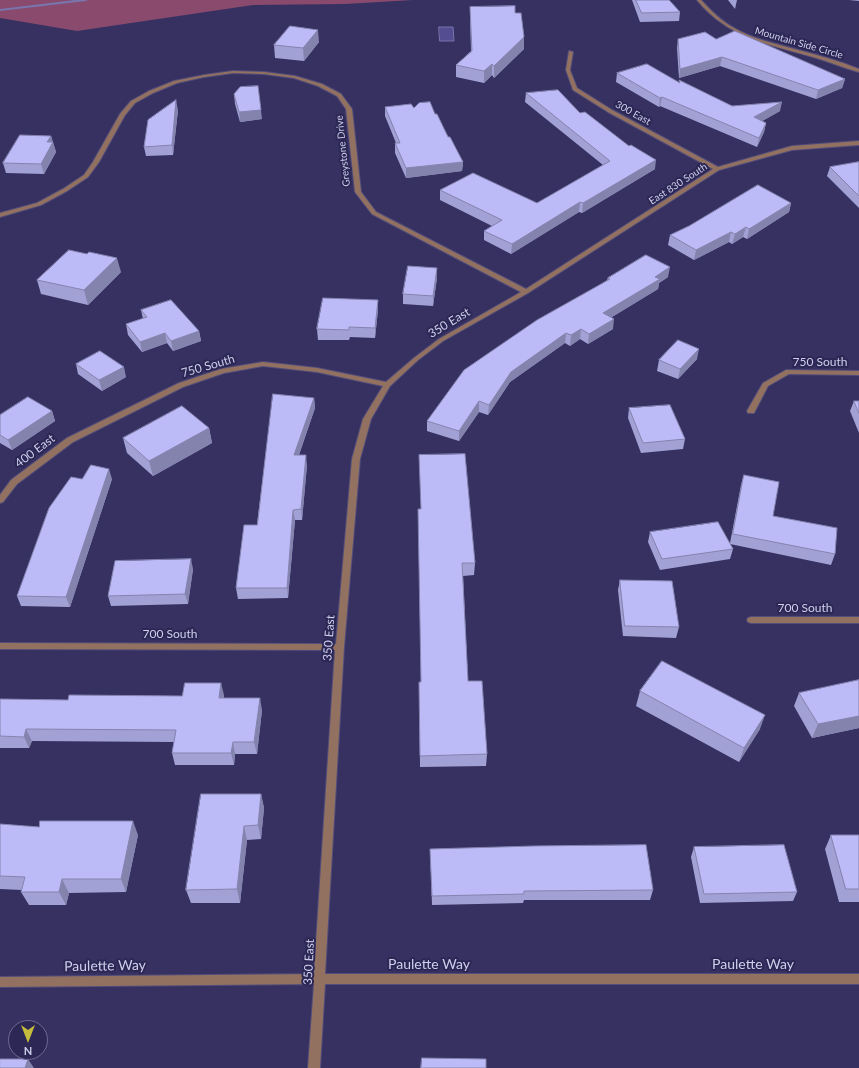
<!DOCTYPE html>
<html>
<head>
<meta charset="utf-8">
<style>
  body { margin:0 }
  #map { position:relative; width:859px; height:1068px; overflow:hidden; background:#363161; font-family:Lato,sans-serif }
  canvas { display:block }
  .north { position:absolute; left:8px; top:1020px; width:40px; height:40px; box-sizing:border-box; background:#2c2755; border:1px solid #6d6a91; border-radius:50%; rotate:180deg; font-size:11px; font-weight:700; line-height:16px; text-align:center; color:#cfcfec }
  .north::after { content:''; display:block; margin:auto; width:14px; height:18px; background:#c5bc3d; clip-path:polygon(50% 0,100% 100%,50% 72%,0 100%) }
</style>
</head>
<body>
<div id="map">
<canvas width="859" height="1068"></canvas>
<div class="north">N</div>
</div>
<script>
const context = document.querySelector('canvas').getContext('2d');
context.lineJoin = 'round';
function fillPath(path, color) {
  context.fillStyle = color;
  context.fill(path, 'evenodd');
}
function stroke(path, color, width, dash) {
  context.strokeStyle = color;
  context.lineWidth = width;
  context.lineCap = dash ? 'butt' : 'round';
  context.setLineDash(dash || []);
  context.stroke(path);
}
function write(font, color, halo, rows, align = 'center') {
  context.font = font + ' Lato,sans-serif';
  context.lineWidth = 4;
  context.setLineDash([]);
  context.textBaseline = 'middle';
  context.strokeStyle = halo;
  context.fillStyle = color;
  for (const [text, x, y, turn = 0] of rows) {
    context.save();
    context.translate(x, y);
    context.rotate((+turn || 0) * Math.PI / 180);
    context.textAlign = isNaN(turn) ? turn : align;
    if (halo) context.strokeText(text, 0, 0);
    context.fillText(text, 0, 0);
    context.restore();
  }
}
fillPath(new Path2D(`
  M0,0h413l-68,4 -92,1 -176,26 -77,-13z`), '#894a6e');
const water = new Path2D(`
  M439,27h14l1,14h-14z`);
fillPath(water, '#544d91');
stroke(water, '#7974ac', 1);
fillPath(new Path2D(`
  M75,0h13l-2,1 -86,10v-2z`), '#7974ac');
const street = new Path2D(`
  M697,0h4c10,11 20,21 33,28 19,11 42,16 64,22 20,5 41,11 61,19v3c-16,-4 -31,-11 -46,-15 -45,-13 -85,-19 -116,-57z
  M569,51l4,1 -3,18 7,18 35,22 106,57 74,-21 67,-5v4l-67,5 -73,20 -191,123 -85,48 -25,19 -28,26 -19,33 -11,40 -16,188 -19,327h534v10h-534l-5,84h-12l6,-84 -314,3v-10l314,-3 21,-324 -335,-1v-6l336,1 16,-185 11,-40 20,-33 -66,-14 -54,-6 -39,7 -41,14 -110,55 -56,42 -14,18 -3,1v-8l11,-15 56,-42 112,-55 42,-14 42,-7 54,6 69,14 28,-24 25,-19 82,-47 -149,-78 -17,-22 -9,-83 -9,-13 -19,-10 -24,-8 -30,-4 -31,-1 -29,4 -27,6 -24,10 -18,10 -10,12 -26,47 -11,15 -21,14 -26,14 -41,12v-4l37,-10 26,-14 21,-14 9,-13 27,-48 11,-13 18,-10 25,-10 30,-6 29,-4 31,1 31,4 27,8 19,10 11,15 9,83 15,20 150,77 187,-120 -105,-57 -35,-22 -7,-20z
  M786,370l73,1v4l-70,-1 -21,12 -14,27h-6l-1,-2 16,-28z
  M751,617h108v6h-108l-3,-1 -1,-2 1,-2z`);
stroke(street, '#524d7a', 2);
fillPath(street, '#927161');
fillPath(new Path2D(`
  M632,0h37l11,12 -1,9 -39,1z
  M728,0h9l-2,9z
  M849,0h10v1z
  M470,7l45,6 9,36 -30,29 -2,-3 -8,8 -28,-6v-12l15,-14 -1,-33z
  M678,39h38l129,40 -3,9 -26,11 -96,-33 -41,12 -2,-30z
  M319,42l-15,19 -29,-3 -1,-13z
  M617,73l62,9v-2l53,26 48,5 -18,10 4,2 -2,9 -7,15 -97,-41 -1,1 -43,-25z
  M526,93l54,20 75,56 -73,44 -3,-1 -68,42 -27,-14v-9l8,-5 -52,-26v-10l97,13 66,-38 -78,-63z
  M234,94l28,25 -22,3 -5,-18z
  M385,107l29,1 21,6 28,48 -1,9 -56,7 -11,-25v-10h1l-11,-27z
  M178,110l-5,45 -27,1 -2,-9z
  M51,136l5,16 -12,22 -38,-1 -3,-10z
  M859,162v46l-32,-32 3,-9z
  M791,203l-2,9 -42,27 -4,-2 -11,7 -3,-2 -35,18 -26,-15 2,-10z
  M121,272l-33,33 -47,-11 -4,-14z
  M668,277l-9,6 -1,6 -46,28 1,12 -25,15 -8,-5 -10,7 -5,-3 -55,39 -22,33 -9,-3 -20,29 -32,-10v-10l180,-141 1,-2z
  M437,278l-4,28 -30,-2v-10z
  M141,310l58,21 2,10 -28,10 -6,-8 -25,9 -14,-17 -2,-11 17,-5z
  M378,310l-3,28 -25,-1 -1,3h-31l-1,-11z
  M697,359l-19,20 -21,-8 2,-11z
  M76,364l50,13 -24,14 -24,-17z
  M314,398l1,10 -16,47 8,10 -5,55h-7l-7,78 -50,1 -2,-11 21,-63z
  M854,401h5v32l-9,-22z
  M629,408l56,31 -2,10 -42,4 -13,-35z
  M52,411l3,10 -43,29 -12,-7v-28z
  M209,428l3,15 -59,33 -26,-23 -4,-15z
  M744,475l29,41 62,38 -4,11 -101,-21 3,5 -3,10 -70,11 -12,-28 2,-10 80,11 11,-58z
  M82,479h30l-42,128 -49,-1 -4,-10z
  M420,509l55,54 -1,12 -11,1 5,105 19,73 -1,12 -66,1 -1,-85h2z
  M193,569l-5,35 -77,2 -3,-10z
  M620,580l59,47 -3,11 -53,-2 -5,-46z
  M859,680v48l-47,10 -18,-32 5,-13z
  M640,691l120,38 -21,33 -103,-56z
  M224,695v3l38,12 -5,44h-22l-1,11h-59l-3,-12 2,-11 -142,-1 -3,7h-29v-49l68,1 114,-4z
  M261,794l3,14 -3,31 -14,1 -7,63h-49l-5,-13z
  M0,824l138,11 -12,57 -57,1 -3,12h-37l-8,-13 1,-2 -22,-1z
  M831,835h28v67h-20l-14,-53z
  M694,847l103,45 -4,9 -93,2 -9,-46z
  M430,849l223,41 -3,10h-126l-1,3 -91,2z`), '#a2a1d5');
fillPath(new Path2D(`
  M318,30l1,12 -15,19 -1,-13z
  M524,37v12l-30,29v-12z
  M722,57l-2,9 -41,12 1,-9z
  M492,64v11l-8,8v-12z
  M845,79l-3,9 -26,11 2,-9z
  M662,97l-2,9 -1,1 1,-9z
  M176,100l2,10 -5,45 -1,-10z
  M782,102l-2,9 -28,16 2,-10z
  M261,110l1,9 -22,3 -1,-10z
  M766,123l-2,9 -7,15 2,-9z
  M51,136l5,16 -12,22 -3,-10 6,-22z
  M656,160l-1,9 -73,44 1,-10z
  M463,162l-1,9 -56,7v-10z
  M580,202l-1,10 -68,42 1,-10z
  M791,203l-2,9 -42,27 2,-10z
  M746,227l-3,10 -11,7 3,-10z
  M731,232l-2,10 -35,18 2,-10z
  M117,258l4,14 -33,33 -4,-15z
  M670,267l-2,10 -9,6 -1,6 -56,34 1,-10 52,-36z
  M437,268v10l-4,28v-10z
  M378,300v10l-3,28v-10z
  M614,319l-1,10 -25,15 1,-10z
  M581,329l-1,10 -10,7 1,-11z
  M199,331l2,10 -28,10 -2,-10z
  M165,333l2,10 -25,9 -2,-10z
  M566,333l-1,10 -55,39 -22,33 1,-10 22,-33z
  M699,349l-2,10 -19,20 2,-10z
  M124,367l2,10 -24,14 -3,-11z
  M314,398l1,10 -20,58 -1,-11z
  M479,401v11l-20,29v-10z
  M52,411l3,10 -43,29 -4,-10z
  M209,428l3,15 -59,33 -4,-15z
  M306,455l1,10 -5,55 -1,-11z
  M109,469l3,10 -42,128 -4,-10z
  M293,510l2,10 -7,78 -1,-10z
  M191,559l2,10 -5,35 -3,-10z
  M221,683l3,12 -2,15 -3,-12z
  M260,698l2,12 -5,44 -3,-12z
  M765,715l-5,14 -21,33 5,-14z
  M859,716v12l-47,10 6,-14z
  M26,729l6,12 -3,7 -5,-11z
  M233,742l2,12 -1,11 -3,-12z
  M261,794l3,14 -3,31 -3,-14z
  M133,821l5,14 -12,57 -5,-13z
  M244,826l3,14 -7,63 -3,-14z
  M62,879l7,14 -3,12 -7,-13z
  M28,1059l6,9h-9z`), '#8483ae');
const building = new Path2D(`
  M636,0h33l11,12 -38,1z
  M515,6v7h6l3,24 -30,29 -2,-2 -8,7 -28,-6 16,-14 -2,-44z
  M290,26l28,4 -15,18 -29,-3z
  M735,31l110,48 -27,11 -96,-33 -42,12 -2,-30 27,-7 11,7z
  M647,64l33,19 -1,-3 53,26 50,-4 -28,15 12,6 -7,15 -97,-41 -2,1 -43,-25z
  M258,86l3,24 -22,2 -5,-18 6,-7z
  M558,90l22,23 5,-1 44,34 2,-1 25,15 -73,43 -3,-1 -68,42 -28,-13 18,-11 -62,-30 33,-17 64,30 73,-42 -84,-68z
  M176,100l-4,45 -28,2 4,-27z
  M430,102l5,12h2l11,23h2l13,25 -57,6 -11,-25h5l-15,-36 26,-3 3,4 5,-5z
  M20,135l31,1 -4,6h6l-12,22 -38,-1z
  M859,162v34l-29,-29z
  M758,185l33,18 -42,26 -3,-2 -11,7 -4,-2 -35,18 -26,-15 19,-9z
  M69,250l18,4 2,-2 28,6 -33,32 -47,-10z
  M646,255l24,12 -15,10 5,2 -57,34 11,6 -25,15 -8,-5 -10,6 -5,-2 -55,39 -22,33 -10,-4 -20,30 -32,-10 37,-51 73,-50 73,-41 -2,-1z
  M408,266l29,2 -4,28 -30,-2z
  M323,298l55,2 -3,28 -26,-1v3l-32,-1z
  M171,300l28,31 -28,10 -6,-8 -25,9 -14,-18 21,-7 -6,-7z
  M678,340l21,9 -19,20 -21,-9z
  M100,351l24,16 -25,13 -23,-16z
  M273,394l41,4 -20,57h12l-5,54 -8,1 -6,78h-51l8,-63h13z
  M28,397l24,14 -44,29 -8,-5v-20z
  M854,401h5v12z
  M670,405l15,34 -42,4 -14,-35z
  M182,406l27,22 -60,33 -26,-23z
  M465,454l10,109h-13l6,118h14l5,73 -67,2 -1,-74h2l-3,-173h3l-2,-54z
  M91,465l18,4 -43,128 -49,-1 32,-88 22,-31 11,2z
  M744,475l35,7 -6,34 64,12 -2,26 -102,-20z
  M718,522l15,27 -71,10 -12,-27z
  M191,559l-6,35 -77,2 7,-35z
  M620,580l52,1 7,46 -54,-1z
  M662,661l103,54 -21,33 -104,-57z
  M859,680v36l-41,8 -19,-31z
  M185,683h36l-2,15h41l-6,44h-21l-2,11h-59l4,-23 -150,-1 -2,8 -24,-1v-37l68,1 1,-5 113,1z
  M201,794h60l-3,31 -14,1 -7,63 -51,1z
  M40,821h93l-12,58h-59l-3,13h-38l4,-15 -25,-1v-52l39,3z
  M831,835h28v54h-13z
  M646,845l7,45 -129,1v3l-92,2 -2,-47 104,-3z
  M784,845l13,47 -93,2 -10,-47z
  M422,1058l64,1v9h-65z
  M0,1059h28l-3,9h-25z`);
fillPath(building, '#bcbbf8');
stroke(building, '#8483ae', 1);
write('10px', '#cfcfec', '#2c2755', [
  ["Mountain Side Circle",799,43,16],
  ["300 East",633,113,29],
  ["Greystone Drive",343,151,-96],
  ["East 830 South",678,184,-33]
]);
write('12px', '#cfcfec', '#2c2755', [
  ["350 East",449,323,-31],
  ["750 South",820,362],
  ["750 South",208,366,-16],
  ["400 East",35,451,-37],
  ["700 South",805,608],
  ["700 South",170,634],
  ["350 East",329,638,-86],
  ["350 East",309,962,-87]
]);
write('14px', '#cfcfec', '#2c2755', [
  ["Paulette Way",429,964],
  ["Paulette Way",753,964],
  ["Paulette Way",105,966,-1]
]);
</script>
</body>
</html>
